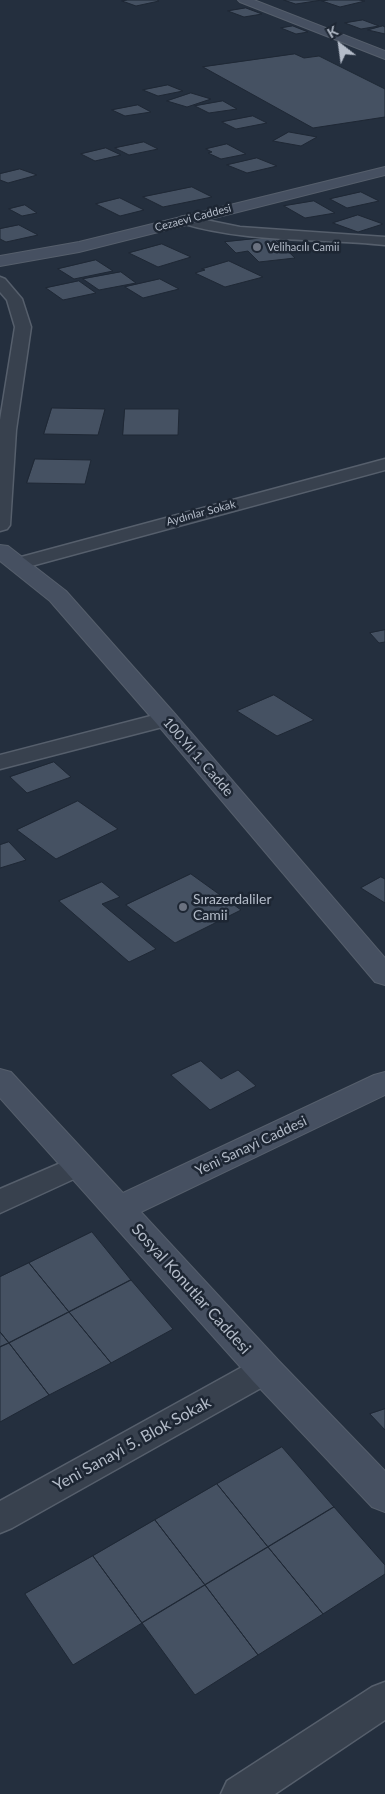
<!DOCTYPE html>
<html>
<head>
<meta charset="utf-8">
<style>
  body { margin:0 }
  #map { position:relative; width:385px; height:1794px; overflow:hidden; background:#242f3e; font-family:Lato,sans-serif }
  canvas { display:block }
  .north { position:absolute; left:315px; top:20px; width:50px; height:50px; -webkit-text-stroke:4px #1d2633; paint-order:stroke; rotate:330deg; font-size:14px; font-weight:700; line-height:20px; text-align:center; color:#b4bcc9 }
  .north::after { content:''; display:block; margin:auto; width:18px; height:22px; background:#b4bcc9; clip-path:polygon(50% 0,100% 100%,50% 72%,0 100%) }
</style>
</head>
<body>
<div id="map">
<canvas width="385" height="1794"></canvas>
<div class="north">K</div>
</div>
<script>
const context = document.querySelector('canvas').getContext('2d');
context.lineJoin = 'round';
function fillPath(path, color) {
  context.fillStyle = color;
  context.fill(path, 'evenodd');
}
function stroke(path, color, width, dash) {
  context.strokeStyle = color;
  context.lineWidth = width;
  context.lineCap = dash ? 'butt' : 'round';
  context.setLineDash(dash || []);
  context.stroke(path);
}
function write(font, color, halo, rows, align = 'center') {
  context.font = font + ' Lato,sans-serif';
  context.lineWidth = 5;
  context.setLineDash([]);
  context.textBaseline = 'middle';
  context.strokeStyle = halo;
  context.fillStyle = color;
  for (const [text, x, y, turn = 0] of rows) {
    context.save();
    context.translate(x, y);
    context.rotate((+turn || 0) * Math.PI / 180);
    context.textAlign = isNaN(turn) ? turn : align;
    if (halo) context.strokeText(text, 0, 0);
    context.fillText(text, 0, 0);
    context.restore();
  }
}
const building = new Path2D(`
  M128,0h29l2,1 -23,5 -14,-5z
  M284,0h38l-26,4z
  M329,0h30l6,1 -25,6 -18,-6z
  M246,8l16,6 -18,3 -16,-6z
  M363,20l16,6 -18,3 -16,-6z
  M293,26l15,6 -12,2 -15,-6z
  M383,26l2,1v7l-17,-4z
  M295,54l9,4 15,-2 66,33v28l-72,11 -110,-61z
  M168,85l15,6 -25,5 -15,-6z
  M191,93l20,6 -24,8 -20,-6z
  M223,101l14,8 -28,4 -14,-7z
  M138,105l13,7 -26,4 -13,-6z
  M253,116l14,7 -31,6 -14,-7z
  M289,132l28,5 -16,9 -28,-5z
  M144,142l14,7 -29,6 -14,-7z
  M227,144l19,10 -25,5 -13,-6 4,-1 -6,-3z
  M106,148l15,7 -26,6 -14,-7z
  M257,158l20,8 -30,7 -20,-8z
  M20,169l17,6 -29,8 -8,-3v-6z
  M192,187l20,10 -49,10 -20,-10z
  M361,192l18,9 -32,7 -17,-9z
  M120,198l24,12 -24,6 -24,-12z
  M314,201l21,12 -30,5 -21,-12z
  M25,205l12,8 -15,3 -13,-7z
  M358,215l25,9 -25,8 -25,-9z
  M19,225l19,10 -32,7 -6,-3v-10z
  M273,237l22,21 -36,4 -11,-11 -12,2 -11,-11z
  M162,244l29,13 -33,10 -29,-14z
  M96,260l17,11 -39,8 -16,-10z
  M229,261l34,16 -38,10 -30,-14 10,-3 -3,-1z
  M121,272l15,11 -37,7 -16,-11z
  M160,279l19,10 -36,9 -18,-11z
  M79,281l17,12 -33,7 -17,-12z
  M52,408l53,1 -7,26 -54,-1z
  M125,409h54l-1,26h-55z
  M35,459l56,1 -6,24 -58,-1z
  M385,630v12l-6,1 -9,-10z
  M274,695l40,25 -37,16 -40,-25z
  M54,762l17,15 -44,16 -17,-16z
  M78,801l40,28 -62,30 -39,-29z
  M9,842l17,18 -26,8v-23z
  M191,874l50,36 -66,33 -49,-38z
  M381,877l4,2v24l-24,-15z
  M102,882l18,15 -18,7 54,45 -27,13 -70,-61z
  M201,1061l20,18 17,-9 18,16 -46,24 -39,-35z
  M92,1232l39,48 -62,32 -40,-49z
  M29,1263l40,49 -60,31 -9,-11v-55z
  M131,1280l42,49 -62,34 -42,-51z
  M69,1312l42,51 -62,32 -40,-52z
  M0,1332l9,11 -9,4z
  M9,1343l40,52 -49,27v-75z
  M385,1409v21l-15,-16z
  M282,1447l52,60 -66,40 -51,-63z
  M217,1484l51,63 -63,38 -50,-65z
  M334,1507l51,58v9l-62,40 -55,-67z
  M155,1520l50,65 -63,38 -49,-67z
  M268,1547l55,67 -65,41 -53,-70z
  M93,1556l49,67 -69,42 -48,-71z
  M205,1585l53,70 -63,40 -53,-72z`);
fillPath(building, '#455162');
stroke(building, '#1f2835', 1);
const street = new Path2D(`
  M186,216l54,11 145,10v8c-68,-7 -138,-2 -204,-22l-2,-3 2,-3z
  M0,277l5,2 17,20 9,28 -15,103 -6,95 -3,4 -7,2v-111l15,-93 -8,-27 -7,-8z
  M385,459v11l-361,98 -7,2 -7,-2 -3,-4 3,-4z
  M166,712l8,2 3,5 -3,5 -174,45v-14z
  M77,1156l10,3 5,7 -5,7 -87,40v-24z
  M265,1357l12,4 4,9 -4,9 -265,149 -12,5v-32l253,-140z
  M385,1682v38l-110,74h-54l6,-13 145,-94z`);
const secondary = new Path2D(`
  M238,0h16l131,51v8l-145,-57z
  M385,167v8l-306,77 -79,14v-10l79,-14z
  M0,545l8,1 58,45 109,123 210,244v27l-10,-3 -218,-258 -107,-123 -50,-40z
  M0,1069l11,3 112,121 251,-118 11,-3v23l-244,117 137,148 107,111v41l-13,-5 -120,-127 -252,-282z`);
stroke(street, '#565f6c', 3);
stroke(secondary, '#565f6c', 2);
fillPath(street, '#38414e');
fillPath(secondary, '#465061');
for (const [x, y, r, color] of [
  [257,247,5,"#6b7280"],
  [183,907,5,"#6b7280"]
]) {
  const dot = new Path2D();
  dot.arc(x, y, r, 0, 2 * Math.PI);
  context.fillStyle = color;
  context.fill(dot);
  stroke(dot, '#1d2633', 2);
}
write('11px', '#b4bcc9', '#1d2633', [
  ["Cezaevi Caddesi",193,218,-15],
  ["Aydınlar Sokak",201,513,-15]
]);
write('11px', '#b4bcc9', '#1d2633', [
  ["Velihacılı Camii",267,247]
], 'left');
write('14px', '#b4bcc9', '#1d2633', [
  ["100.Yıl 1. Cadde",198,757,49],
  ["Yeni Sanayi Caddesi",251,1146,-25]
]);
write('14px', '#b4bcc9', '#1d2633', [
  ["Sırazerdaliler",193,899],
  ["Camii",193,915]
], 'left');
write('16px', '#b4bcc9', '#1d2633', [
  ["Sosyal Konutlar Caddesi",191,1289,48],
  ["Yeni Sanayi 5. Blok Sokak",132,1444,-29]
]);
</script>
</body>
</html>
